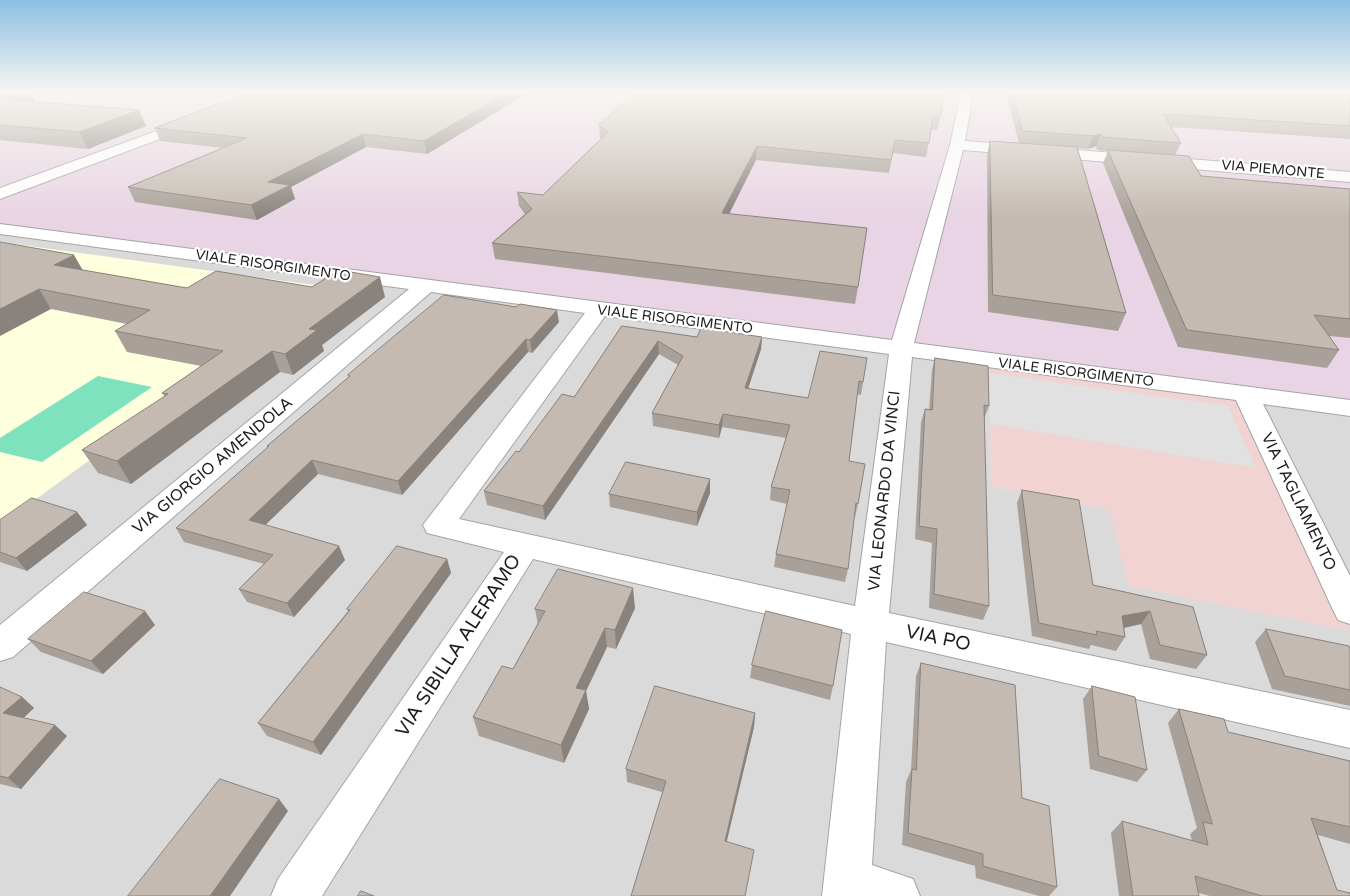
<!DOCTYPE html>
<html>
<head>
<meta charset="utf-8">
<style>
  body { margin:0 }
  canvas { display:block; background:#efebe3 }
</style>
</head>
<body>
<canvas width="1350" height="896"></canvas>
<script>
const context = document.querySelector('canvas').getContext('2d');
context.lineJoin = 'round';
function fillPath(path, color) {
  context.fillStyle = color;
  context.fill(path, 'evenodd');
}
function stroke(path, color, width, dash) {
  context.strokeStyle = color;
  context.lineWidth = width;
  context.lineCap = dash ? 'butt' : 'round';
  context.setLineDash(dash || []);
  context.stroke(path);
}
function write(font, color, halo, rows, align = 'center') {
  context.font = font + ' "Varela Round",sans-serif';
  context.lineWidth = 4.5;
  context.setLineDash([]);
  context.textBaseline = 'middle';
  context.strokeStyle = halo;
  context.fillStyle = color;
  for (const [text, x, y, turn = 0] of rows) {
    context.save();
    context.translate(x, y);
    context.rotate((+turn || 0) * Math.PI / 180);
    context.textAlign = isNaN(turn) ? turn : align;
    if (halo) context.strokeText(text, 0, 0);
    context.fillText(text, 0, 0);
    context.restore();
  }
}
fillPath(new Path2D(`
  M0,229l989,133 2,124 119,24 239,121 -108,-236 109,15v486h-1350z`), '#dbdada');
fillPath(new Path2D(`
  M989,362l252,33 109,236 -222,-45 -18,-76 -119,-24z`), '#f1d3d1');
fillPath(new Path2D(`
  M0,93h1350v311l-1350,-178z`), '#e8d4e4');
fillPath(new Path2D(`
  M0,242l329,45 -329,238z`), '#feffdc');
fillPath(new Path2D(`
  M98,376l54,11 -110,75 -42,-10v-14z`), '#7de2bd');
fillPath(new Path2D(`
  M989,373l239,33 28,62 -266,-44z`), '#e1e1e1');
const street = new Path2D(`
  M961,93h12l-8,48 385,31v10l-387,-32 -49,193 436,57v16l-87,-12 87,172v48l-12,-4 -5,-10 -97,-210 -324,-43 -23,256 461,97v38l-464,-106 -14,223 41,14 7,17h-98l29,-262 -318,-75 -211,337h-51l7,-17 226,-327 -77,-19 -4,-8 162,-212 -154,-21 -418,365 -13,4v-36l409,-336 -409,-55v-10l892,116 58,-195zM605,316l284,38 -34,252 -396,-87z
  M192,118l5,1 2,3 -2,3 -197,74v-11z`);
stroke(street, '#a4a4a4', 2);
fillPath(street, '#fff');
fillPath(new Path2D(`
  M0,93l36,9 103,8 7,16 -58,23 -88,-9z
  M247,93h281l-101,61 -61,-7 -75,40 4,12 -38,21 -122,-18 -7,-15 95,-39 -63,-7 -5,-13z
  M636,93l304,25 -3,12h-6l-5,27 -33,-4 -4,20 -133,-13 -27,54 129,73 -3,17 -360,-45 -3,-16 33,-29 -6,-8 -2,-14 26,3 58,-56 -1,-2 -1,-12z
  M1006,93h344v46l-179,-12 10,16 -6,12 26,21 149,13v149l-21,-2 10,14 -12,18 -149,-21 -75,-184 5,-12 -11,-1 -1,-4 -8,3 -11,-1 49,165 -8,18 -130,-19 -1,-158 3,-13 29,2 -13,-49z
  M0,242l82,28 105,18 125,-1 73,10 -63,48 2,6 -31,24 -13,-3 -149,112 -33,-11 -16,-23 83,-53 -3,-4 39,-27 -74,-14 -12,-21 12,-7 -76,-15z
  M559,322l-27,31 -4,-1 -126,143 -84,-21 -53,51 80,35 -51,57 -47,-15 -8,-13 25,-25 -80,-22 -8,-14 92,-80 -1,-2 82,-69 -1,-2z
  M622,326l75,11h65l-1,12 -13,40 60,9 59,-40 -6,37 -4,-1 -8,67 9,43 -3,13h-1l-6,52 -3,13 -71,-15 2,-13 11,-50 -17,-4 1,-13 15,-49 -64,-11 -3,11 -66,-12 -1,-13 26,-48 -19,-11 -114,166 -58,-15 -3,-14 35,-39 55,-55z
  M935,358l54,48 -5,13 5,187 -6,14 -54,-12 3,-65 -17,-4 6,-117 4,-13 4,1 3,-40z
  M710,479v14l-13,33 -87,-19 -1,-13z
  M1022,490l71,95 100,22 14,48 -11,14 -46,-10 -9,-35 -17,4 1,9 -9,14 -25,-6 -2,4 -57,-13 -15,-133z
  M77,512l10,13 -60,46 -27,-9v-42z
  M447,559l4,14 -130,182 -54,-19 -9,-13 90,-112 -1,-2z
  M635,608l-19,41 -9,-2 -21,44 3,18 -25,54 -85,-27 -6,-19 40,-48 25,-44 -3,-16z
  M155,625l-52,49 -62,-22 -13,-13z
  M1266,629l84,61v16l-78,-17 -17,-47z
  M921,663l101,135 35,89 -8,9h-10l-63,-18 -1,-12 -73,-21 4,-63 5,-12 5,-94z
  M752,665l81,21 -3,14 -80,-22z
  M1092,686l55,84 -10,12 -47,-13 -7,-70z
  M0,687l22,10 12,11 -11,10 44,18 -46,53 -21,-5z
  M1179,709l49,23 122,29v83l-32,-9 19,55 13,6h-140l-11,-3v3h-80l-8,-63 11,-12 70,20 -2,-7 7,-6 -29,-105z
  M755,713l-1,14 -28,114 26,20 -90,-69 -35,-10 -1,-13z`), '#a9a099');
fillPath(new Path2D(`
  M11,93h20l5,10 -36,5v-11z
  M507,93h21l-101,61 -3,-13z
  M139,110l7,16 -58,23 -9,-17z
  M363,134l3,13 -75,40 4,12 -38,21 -6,-15 17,-23z
  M1101,134l-5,12 -8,3 5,-13z
  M757,146l-1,14 -34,68v-15z
  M74,255l11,19 -31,-9z
  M380,277l5,20 -63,48 2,6 -31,24 -8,-21 24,-25z
  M39,289l12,20 -51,27v-27z
  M557,310l2,12 -27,31 -2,-13z
  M762,337l-1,12 -17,52 1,-13z
  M526,339l2,13 -126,143 -4,-14z
  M658,341l1,13 -114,166 -2,-14z
  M272,351l8,21 -149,112 -14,-23z
  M723,414l-1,13 -3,11v-13z
  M312,460l6,14 -62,60 -7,-14z
  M710,479v14l-13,33v-14z
  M77,512l10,13 -60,46 -11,-13z
  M339,546l6,14 -51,57 -7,-14z
  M447,559l4,14 -130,182 -8,-13z
  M633,588l2,20 -19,41 -1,-19z
  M145,611l10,14 -52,49 -12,-13z
  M1150,611l-9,13 -28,6 9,-14z
  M605,628l2,19 -21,44 3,18 -25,54 -3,-18 15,-57z
  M22,697l12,11 -18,17 -13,-12z
  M755,713l-1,14 -30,126 1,-12z
  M55,725l12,11 -46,53 -13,-11z
  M279,799l9,12 -58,85h-20z`), '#89827d');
const building = new Path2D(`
  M0,93h11l-11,4z
  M247,93h260l-83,48 -61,-7 -95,48 22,3 -39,20 -123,-18 119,-49 -92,-10z
  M636,93h308l-4,25 -7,-1 -4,26 -34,-3 -4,20 -134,-14 -35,67 145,15 -9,59 -366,-44 40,-34 -15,-17 26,3 65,-63 -9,-7z
  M1012,93h338v33l-187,-12 18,29 -79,-6 -1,-3 -8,2 -70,-5z
  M0,99l139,11 -60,22 -79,-7z
  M990,141l87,6 49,166 -133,-18z
  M1108,150l81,6 12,20 149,13v130l-36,-4 25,35 -152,-20z
  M0,242l74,13 -20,10 133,23 29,-17 96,16 27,-17 41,7 -71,52 8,1 -32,24 -13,-3 -155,110 -35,-11 86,-56 -6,-1 61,-42 -108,-20 35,-21 -111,-21 -39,20z
  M444,295l72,12 4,-3 37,6 -27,30 -4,-1 -128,142 -86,-21 -63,60 90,26 -52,57 -48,-14 34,-34 -97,-27 93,-82h-2l83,-70 -2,-1z
  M622,326l75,11 4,-9 61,9 -17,51 63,10 12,-47 47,7 -4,24 -4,-1 -10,80 16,3 -7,40 -2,-1 -8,66 -72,-15 14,-64 -19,-3 19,-62 -67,-11 -4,11 -67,-12 31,-57 -25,-15 -115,165 -59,-15 32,-40 3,1 43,-58 12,3z
  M935,358l53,8 1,40 -5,-1 5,201 -55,-12 3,-65 -18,-3 6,-117 7,1z
  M626,462l84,17 -13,33 -88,-18z
  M1022,490l57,10 14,85 100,22 14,48 -47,-10 -10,-34 -28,5 3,21 -29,-6 1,4 -58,-12z
  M32,498l45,14 -61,46 -16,-6v-32z
  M397,546l50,13 -134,183 -55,-19 92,-113 -3,-1z
  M558,569l75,19 -18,42 -10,-2 -29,60 10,2 -25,55 -88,-28 29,-51 11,3 32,-58 -10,-2z
  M84,592l61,19 -54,50 -63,-22z
  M766,611l76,19 -9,56 -81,-21z
  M1266,629l83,17 1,3v41l-65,-14z
  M921,663l94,22 7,113 27,8 8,81 -74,-21v-12l-75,-21 4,-64 4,1z
  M655,686l100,27 -30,128 29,9 -9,46h-114l35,-115 -40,-12z
  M1092,686l43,11 12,73 -48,-14z
  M0,687l22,10 -19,16 52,12 -47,53 -8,-2z
  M1179,709l45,10 4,13 122,29v66l-39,-9 26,72 13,3v3h-88l-67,-20 4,20h-66l-11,-75 86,24 -5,-23 9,2z
  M220,779l59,20 -69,97h-82z
  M361,891l13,5h-16z`);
fillPath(building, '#c4bab2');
stroke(building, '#89827d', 1);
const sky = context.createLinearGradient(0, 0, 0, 219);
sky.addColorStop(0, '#8bbfe4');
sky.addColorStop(0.42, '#f8f6f2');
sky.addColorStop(1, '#f8f6f200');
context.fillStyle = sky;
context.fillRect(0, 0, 1350, 219);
write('14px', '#1d1d1d', '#fff', [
  ["VIA PIEMONTE",1273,170,5],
  ["VIALE RISORGIMENTO",273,266,8],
  ["VIALE RISORGIMENTO",675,320,7],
  ["VIALE RISORGIMENTO",1076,373,7]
]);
write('16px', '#1d1d1d', '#fff', [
  ["VIA GIORGIO AMENDOLA",213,466,-40],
  ["VIA LEONARDO DA VINCI",885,491,-84],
  ["VIA TAGLIAMENTO",1298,502,64]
]);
write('19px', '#1d1d1d', '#fff', [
  ["VIA PO",938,639,12],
  ["VIA SIBILLA ALERAMO",459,646,-57]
]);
</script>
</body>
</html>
